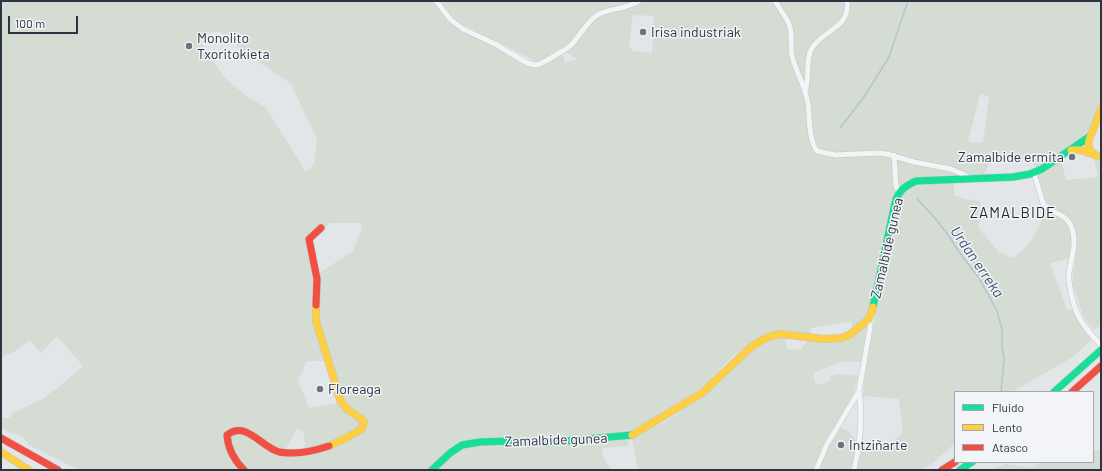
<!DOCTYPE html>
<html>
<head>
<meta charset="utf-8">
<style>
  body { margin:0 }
  #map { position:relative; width:1102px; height:471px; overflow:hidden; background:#e3e6e8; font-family:Barlow,sans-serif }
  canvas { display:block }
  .frame { position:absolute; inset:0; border:2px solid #2c3540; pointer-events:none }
  .legend { position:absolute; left:954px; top:391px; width:140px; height:72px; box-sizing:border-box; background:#f2f4f7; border:1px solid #a3a8ae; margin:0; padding:5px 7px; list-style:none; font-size:12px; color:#2c3540 }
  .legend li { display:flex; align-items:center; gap:8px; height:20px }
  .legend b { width:20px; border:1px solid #a3a8ae }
  .scale { position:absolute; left:8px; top:16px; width:70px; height:18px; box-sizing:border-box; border:2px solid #2c3540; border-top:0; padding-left:5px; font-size:12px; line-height:14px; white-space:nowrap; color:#2c3540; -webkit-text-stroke:3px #f2f4f7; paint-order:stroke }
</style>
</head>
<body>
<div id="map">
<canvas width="1102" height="471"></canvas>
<div class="frame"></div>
<ul class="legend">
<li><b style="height:5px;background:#16e098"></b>Fluido</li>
<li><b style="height:5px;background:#ffcf43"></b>Lento</li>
<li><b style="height:5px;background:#f24e42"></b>Atasco</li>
</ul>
<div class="scale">100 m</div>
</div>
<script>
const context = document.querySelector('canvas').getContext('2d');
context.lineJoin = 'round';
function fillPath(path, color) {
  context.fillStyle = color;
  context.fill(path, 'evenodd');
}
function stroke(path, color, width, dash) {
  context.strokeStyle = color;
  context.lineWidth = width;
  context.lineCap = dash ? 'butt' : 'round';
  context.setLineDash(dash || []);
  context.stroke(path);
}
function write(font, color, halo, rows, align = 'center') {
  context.font = font + ' Barlow,sans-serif';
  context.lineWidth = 3;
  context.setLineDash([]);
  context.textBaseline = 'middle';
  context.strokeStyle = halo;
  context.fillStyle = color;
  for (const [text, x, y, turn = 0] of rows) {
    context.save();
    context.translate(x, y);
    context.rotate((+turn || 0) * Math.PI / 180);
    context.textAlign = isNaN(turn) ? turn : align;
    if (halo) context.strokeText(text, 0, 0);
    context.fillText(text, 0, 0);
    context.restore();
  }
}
fillPath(new Path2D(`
  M1,1h1100v105l-12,27 -53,36 -5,-9 -39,-2 -9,18 -71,3 -6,2 2,7 16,-4 30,-1v12l11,4 15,2 -1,28 20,23 12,6c21,-9 29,-32 36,-52l-4,-8 -6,-23 24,-14 5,19 32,-3 -4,-19 7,3v163l-7,6 -11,-14 -10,-31v-9l3,-19 -26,6 17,47 9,-1 10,24 6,7 -21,18 -59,34h-57v51l-22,20 -12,7h-66l5,-13 2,-11 21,4 20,-17 -4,-34 -36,-3 1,-18 9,-52 21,-98h-8l-17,84 -5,8 -11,8 -2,-7 -40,7 -1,6 -21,-2 -39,12 -19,14 -25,26 -21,16 -53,31 -14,3 9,6 2,6 -27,2 1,9 8,13h-532l-50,-25 -7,-9 -13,-4 -8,-4v-10h9l2,-5 30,-14 14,-10 27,-23 -26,-30 -16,17 -11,-13 -15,11 -14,7zM633,15l21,1 -2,37 -20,-2 -3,-7zM464,25l73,37 23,-13 17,10 -12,4 -3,-10 -23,13h-9l-6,-2 -29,-18 -34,-17zM221,32l20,17 50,35 26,55 -3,25 -8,8 -40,-64 -21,-13 -21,-18 -22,-33 -2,-11zM980,94l9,3 -6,46 -15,-1zM330,223h30l2,4 -9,24 -34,22 -8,-34zM307,361h17l13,42 -28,5 -11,-28zM297,429l6,1 3,25 -24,1 -12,-4 15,-2z
  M867,325l1,3 -7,34h-20l-28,11 3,12 15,-4 -1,-5 9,-2 19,2 -5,18 -13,26 -11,15 -16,35h-175l-6,-31c20,-10 40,-21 58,-34 9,-6 19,-13 27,-20 20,-18 39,-46 68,-48l2,12 13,1 8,-10 24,2 11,-1z
  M839,427l9,4 8,9 -1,20 -3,10h-34l12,-28z
  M1093,450h8v20h-113l18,-6 27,4 8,-6h52z`), '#d5dcd4');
stroke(new Path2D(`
  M840,128l24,-31 25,-40 19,-56
  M917,199l17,18 15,19 10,16 20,26 18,33 5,18v17l2,13 -3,33`), '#b5c4d0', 1.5);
const street = new Path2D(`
  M436,1l15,19 12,9 32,15 32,19 8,2 5,-1c10,-6 24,-12 32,-20 8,-9 16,-24 27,-30 13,-6 28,-5 40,-13
  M775,1c6,10 16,21 16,33 1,7 -1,14 1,22 4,16 13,30 16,47 2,14 0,36 9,48l18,4 43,-2 9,1 27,8 37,7 20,9
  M805,91c5,-13 0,-32 7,-43 11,-18 39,-20 35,-47
  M894,155l2,31 3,6
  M1034,173l9,30c7,11 23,10 28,23 7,16 0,32 -2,48 -1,6 1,13 2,19 5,25 13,34 30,52
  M816,470l10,-24 33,-55 11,-63v-3l-3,-4
  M854,470c6,-25 9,-53 5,-79`);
const fast = new Path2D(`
  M873,307l22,-104c3,-12 10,-17 21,-22l97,-4 17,-3 12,-5 47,-32
  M1054,392l47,-42
  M432,470l18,-17 12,-8 18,-3 28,-1 36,2 88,-8
  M960,470l12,-8`);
const slow = new Path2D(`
  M1071,150h9l21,7
  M1095,155c-11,-9 -6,-15 -2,-25 3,-7 5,-14 8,-21
  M316,305v16l25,81 6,7 17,12 -2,8 -16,9 -17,8
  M632,435l70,-42 48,-45 12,-8 9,-4 10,-2 43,5 17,-1 8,-3 18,-14 5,-9 1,-5
  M1,452l28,18`);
const jam = new Path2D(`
  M316,305l1,-26 -8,-40 12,-11
  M1072,392l29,-26
  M1,438l57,32
  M244,470c-10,-10 -16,-20 -17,-35 19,-15 34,12 52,17 16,3 35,-1 50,-6
  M942,470l13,-8`);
stroke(street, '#c2c4c6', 6);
stroke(fast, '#c2c4c6', 8);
stroke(slow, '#c2c4c6', 8);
stroke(jam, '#c2c4c6', 8);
stroke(street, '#f3f4f5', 5);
stroke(fast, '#16e098', 7);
stroke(slow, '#ffcf43', 7);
stroke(jam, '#f24e42', 7);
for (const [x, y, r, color] of [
  [643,32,4,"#6c737b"],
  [189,46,4,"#6c737b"],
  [1072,157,4,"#6c737b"],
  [320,389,4,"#6c737b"],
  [841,445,4,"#6c737b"]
]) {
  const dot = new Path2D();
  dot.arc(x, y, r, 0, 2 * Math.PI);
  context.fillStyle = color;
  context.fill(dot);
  stroke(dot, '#f2f4f7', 1.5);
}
write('14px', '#2c3540', '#f2f4f7', [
  ["Irisa industriak",651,32],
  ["Monolito",197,38],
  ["Txoritokieta",197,54],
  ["Zamalbide ermita",1064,157,"right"],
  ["Floreaga",328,389],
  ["Intziñarte",849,445]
], 'left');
write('14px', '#2c3540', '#f2f4f7', [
  ["Zamalbide gunea",887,248,-77],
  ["Zamalbide gunea",556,440,-2]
]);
context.letterSpacing = '1px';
write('15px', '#1e2631', '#f2f4f7', [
  ["ZAMALBIDE",1013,213]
]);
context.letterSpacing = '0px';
write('italic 15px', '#395671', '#f2f4f7', [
  ["Urdan erreka",977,262,56]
]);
</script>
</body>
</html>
